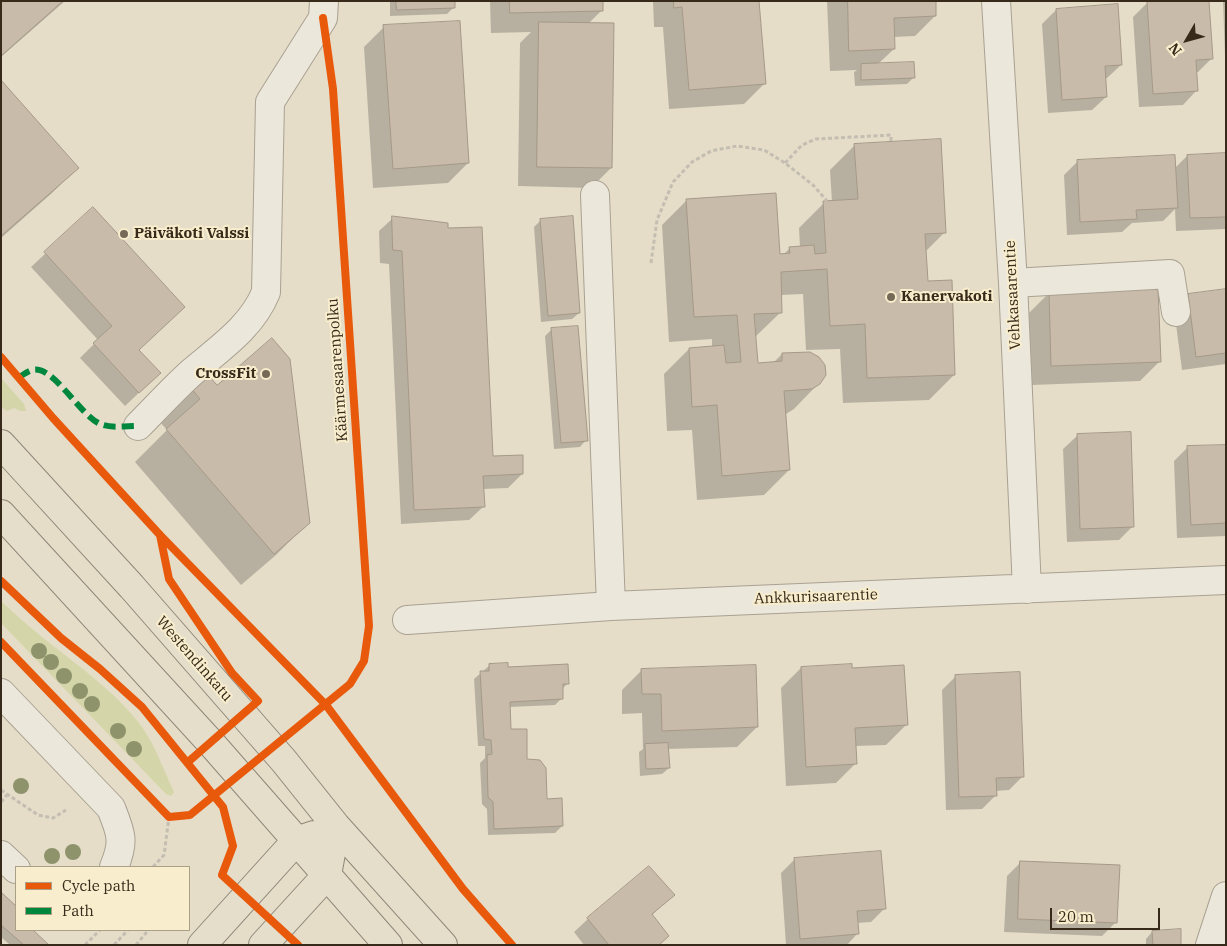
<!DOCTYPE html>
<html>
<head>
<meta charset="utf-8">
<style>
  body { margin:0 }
  #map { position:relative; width:1227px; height:946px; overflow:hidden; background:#e5ddc8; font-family:"IBM Plex Serif",serif }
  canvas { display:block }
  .frame { position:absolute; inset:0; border:2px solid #382a1a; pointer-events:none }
  .legend { position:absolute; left:15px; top:866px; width:175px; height:65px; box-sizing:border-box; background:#f8edcc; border:1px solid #ab9f85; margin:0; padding:6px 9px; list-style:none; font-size:15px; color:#382a1a }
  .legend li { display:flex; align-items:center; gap:10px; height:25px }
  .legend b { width:25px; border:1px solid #ab9f85 }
  .north { position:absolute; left:1162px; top:15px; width:50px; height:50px; -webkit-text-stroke:4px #f8edcc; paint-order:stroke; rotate:232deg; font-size:14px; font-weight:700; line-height:20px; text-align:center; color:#382a1a }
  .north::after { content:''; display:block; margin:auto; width:18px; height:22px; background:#382a1a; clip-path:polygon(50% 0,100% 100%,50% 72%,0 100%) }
  .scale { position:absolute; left:1050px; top:908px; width:110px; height:22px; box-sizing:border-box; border:2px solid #382a1a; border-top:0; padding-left:6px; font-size:15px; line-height:18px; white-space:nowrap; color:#382a1a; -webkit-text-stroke:4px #f8edcc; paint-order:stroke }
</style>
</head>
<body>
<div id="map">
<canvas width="1227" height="946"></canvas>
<div class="frame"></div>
<ul class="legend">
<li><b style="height:6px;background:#e8590c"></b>Cycle path</li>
<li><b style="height:6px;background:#00873e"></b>Path</li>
</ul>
<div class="north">N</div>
<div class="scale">20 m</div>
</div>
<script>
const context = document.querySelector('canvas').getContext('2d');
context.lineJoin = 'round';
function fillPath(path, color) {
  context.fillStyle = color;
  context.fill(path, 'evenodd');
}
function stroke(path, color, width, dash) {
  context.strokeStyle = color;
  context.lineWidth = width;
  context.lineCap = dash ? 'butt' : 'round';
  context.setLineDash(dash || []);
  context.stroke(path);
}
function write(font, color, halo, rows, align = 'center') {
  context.font = font + ' "IBM Plex Serif",serif';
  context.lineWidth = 4;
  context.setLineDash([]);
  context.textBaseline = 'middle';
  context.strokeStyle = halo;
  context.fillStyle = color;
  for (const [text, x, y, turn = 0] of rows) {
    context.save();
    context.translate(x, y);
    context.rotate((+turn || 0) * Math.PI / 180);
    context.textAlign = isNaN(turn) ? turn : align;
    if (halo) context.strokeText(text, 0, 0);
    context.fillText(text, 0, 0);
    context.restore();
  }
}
fillPath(new Path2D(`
  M1,378l23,26 2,7h-6l-6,-3 -7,3 -6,-4z
  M1,601c19,18 39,35 59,50 29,23 60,46 82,76 14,20 22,44 32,65l-3,4 -5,-2 -165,-171z`), '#d4d6a9');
fillPath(new Path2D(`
  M1,1h64l-64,56z
  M390,1h63l1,6 -7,7 -57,2z
  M490,1h111l1,9 -14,14 23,144 -20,20 -73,-2 2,-143 11,-11 -40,1z
  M653,1h105l6,83 -20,20 -75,5 -6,-82h-9z
  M827,1h107l1,15 -20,20 -22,1 1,12 -16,15 36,13 -7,7 -52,2 -1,-14 3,-2 -27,1z
  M1223,1h3v83z
  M1147,3l65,55 -14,14h-3l1,19 -13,14 -44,2 -6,-90z
  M1056,10l65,55 -14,13 -3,1 2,18 -14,13 -44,3 -6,-89z
  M384,27l84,136 -20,20 -75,5 -9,-141z
  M1,82l76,86 -25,25 -51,45z
  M855,145l90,87 -20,20 2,31 27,92 -25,25 -86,3 -3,-54 -34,1 -3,-56 -22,1v17l-26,25 2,27 16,-1 9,-9 37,29 -25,26 -8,5 3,56 -25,25 -67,5 -5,-70 -25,1 -3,-57 25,-25 23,-2v-8l-43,3 -7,-117 25,-25 92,55h4l7,-7 10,-1 -1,-19 25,-25 8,-1 -2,-32z
  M1226,154v75l-50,2 -1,-22 -12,12 -31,2 -10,9 -55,3 -3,-60 14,-14 97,7 12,-12z
  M93,209l45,141 7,37 -20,19 -45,-48 18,-18 -67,-73z
  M393,218l99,240 30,16 -14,14 -25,1v18l-14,13 -68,4 -12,-260 -9,-1 -1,-32z
  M541,220l38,93 -7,6 -31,3 -7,-95z
  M1226,290v74l-44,6 -8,-61 14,-14z
  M1049,293l111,68 -20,20 -108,4 -3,-72z
  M552,329l34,111 -6,7 -26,2 -9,-113z
  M207,376l102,146 -33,33 -35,30 -106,-123 32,-32 -8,-9z
  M1077,436l56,90 -14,14 -52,2 -4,-93z
  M1226,446v90l-49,2 -3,-77 14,-14z
  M490,665l78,18 -6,6v9l-7,7 -46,2 1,24 36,69 16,26 -7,7 -67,2 -1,-26 -5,-5 -2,-41 5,-5v-12h-7l-4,-67z
  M801,668l50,1 55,56 -20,20 -31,1 1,17 -20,20 -50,3 -5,-98z
  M642,670l115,57 -20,20 -70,2 2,19 -7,6 -22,2 -1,-24 4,-3 -1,-36 -20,1v-24z
  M956,676l67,100 -14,14 -14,1 1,4 -14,14 -36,1 -4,-120z
  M795,859l90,49 -14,14 -15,1 1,11 -10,11h-61l-5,-72z
  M1021,862l95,60 -14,14 -98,-4 3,-56z
  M2,895l14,13v22h15l16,15h-37l-9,-8z
  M673,895l-22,21 7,29h-74l-10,-13 14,-13z
  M1152,932l28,13h-34v-6z`), '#0003');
const building = new Path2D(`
  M1,1h62l-62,55z
  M396,1h59v7l-58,2z
  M510,1h93v10l-93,2z
  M674,1h85l7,83 -77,6 -7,-83 -8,1z
  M848,1h88v15l-42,2 1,31 -46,2z
  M1163,1h46l4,58 -17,1 2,31 -45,3 -6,-92z
  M1118,4l4,61 -17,1 2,31 -45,3 -6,-91z
  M460,21l9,142 -76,6 -10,-144z
  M539,22l75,1 -2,145 -75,-1z
  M914,62l1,16 -54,2v-16z
  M1,80l78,88 -78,68z
  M941,139l5,94 -21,1 3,47 24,-1 3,95 -88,3 -2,-54 -35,2 -3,-57 -46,3 1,41 -28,1 4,49 24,-2v-8l28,-1 9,5 6,8 1,10 -6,9 -8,5 -28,2 6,79 -68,6 -5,-71 -25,2 -3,-59 35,-3 2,18 15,-1 -4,-47 -43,2 -8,-118 90,-6 4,61 10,-1 -1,-6 25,-2 1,9 11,-1 -3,-52 35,-2 -4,-55z
  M1226,153v64l-36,1 -3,-63z
  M1175,155l3,53 -42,2 1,9 -57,3 -3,-62z
  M93,207l92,100 -46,43 22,23 -22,20 -46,-50 19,-17 -68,-74z
  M392,216l56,7v5l34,-1 11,229 30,-1v19l-40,2 2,31 -71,3 -12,-259 -9,-1z
  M573,216l7,97 -32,3 -8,-97z
  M1158,288l3,74 -110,4 -2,-74z
  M1226,289v64l-30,4 -8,-63z
  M578,326l10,115 -27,2 -10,-115z
  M272,338l18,21 20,164 -36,31 -108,-125 34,-30 -9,-11 16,-14 10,11z
  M1131,432l3,95 -54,2 -3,-95z
  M1226,445v78l-35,2 -4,-79z
  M508,663v4l60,-3 1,20h-6v15l-53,3 1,27h16v30l13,1 6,8 1,31 15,-1 1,28 -69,3 -1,-27 -5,-5 -1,-42 5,-1 -1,-14 -7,-1 -4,-68h9v-7z
  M852,664v4l52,-3 4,60 -53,3 2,36 -51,3 -5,-100z
  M756,665l2,62 -96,4 -1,-37h-19l-1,-25z
  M1020,672l4,105 -28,1 1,18 -38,1 -4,-122z
  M668,743l2,25 -24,1 -1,-25z
  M881,851l5,58 -29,2 2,23 -59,5 -6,-81z
  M1020,861l100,4 -3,58 -99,-4z
  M649,866l26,29 -23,19 17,22 -10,9h-50l-22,-27z
  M2,893l14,13v24h17l16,15h-25l-23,-20z
  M1181,929v16h-28l-1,-14z`);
fillPath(building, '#c9bba9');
stroke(building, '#a59888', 1);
const minor = new Path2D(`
  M996,1l17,282 14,306
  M595,195l16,411
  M1013,283l157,-9 6,38
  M138,426c18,-18 35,-37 54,-54 28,-24 60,-45 74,-80l4,-190 53,-84 1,-17
  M407,620l204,-14 615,-26
  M1,693l110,115c10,25 14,33 3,59
  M1,855l15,14
  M1210,945l16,-49`);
const major = new Path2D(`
  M1,444l131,143 152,174 52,65 107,119
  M1,514l210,229 177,202
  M202,945l94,-104 18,-6
  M263,945l64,-70 9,-49`);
stroke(minor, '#a9a192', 30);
stroke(major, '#8f8779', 30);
stroke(new Path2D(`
  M785,163l17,-18 14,-6 75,-4v7
  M651,263l6,-43 16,-38 19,-20 19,-11 26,-5 27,4 21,13 28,22 14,16
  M1,790l37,25 15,3 13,-8
  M1,802l6,-7
  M153,867l11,-12 5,-38
  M85,945l15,-15
  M114,945l14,-15
  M136,945l10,-12 -3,-3`), '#c4beb2', 3, [4, 2.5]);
stroke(minor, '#ece7db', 28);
stroke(major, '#e4decb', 28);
stroke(new Path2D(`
  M19,377c4,-2 9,-6 13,-7 22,-6 49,49 71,55 10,3 24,1 35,1`), '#00873e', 6, [12, 6]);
stroke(new Path2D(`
  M1,357l52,61 107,117 166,170 137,184 49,56
  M160,535l9,44 63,94 26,28 -70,61
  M1,581l60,57 39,31 42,38 81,100 10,39 -11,29 76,70
  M1,642l168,175 21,-2 160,-131 14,-23 5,-35 -36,-537 -10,-71`), '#e8590c', 8);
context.fillStyle = '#8e936b';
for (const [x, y] of [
  [39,651],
  [51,662],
  [64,676],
  [80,691],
  [92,704],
  [118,731],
  [134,749],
  [21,786],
  [73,852],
  [52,856]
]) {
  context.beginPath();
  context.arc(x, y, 8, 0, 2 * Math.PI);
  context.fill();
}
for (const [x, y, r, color] of [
  [124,234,5,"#756957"],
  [891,297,5,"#756957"],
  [266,374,5,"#756957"]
]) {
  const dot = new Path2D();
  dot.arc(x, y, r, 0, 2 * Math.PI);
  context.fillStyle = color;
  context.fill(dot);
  stroke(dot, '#f8edcc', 2);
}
write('bold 15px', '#382a1a', '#f8edcc', [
  ["Päiväkoti Valssi",134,234],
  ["Kanervakoti",901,297],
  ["CrossFit",256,374,"right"]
], 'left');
write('15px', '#382a1a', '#f8edcc', [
  ["Vehkasaarentie",1013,295,-93],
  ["Käärmesaarenpolku",338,370,-94],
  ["Ankkurisaarentie",816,597,-2],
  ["Westendinkatu",194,659,49]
]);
</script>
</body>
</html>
